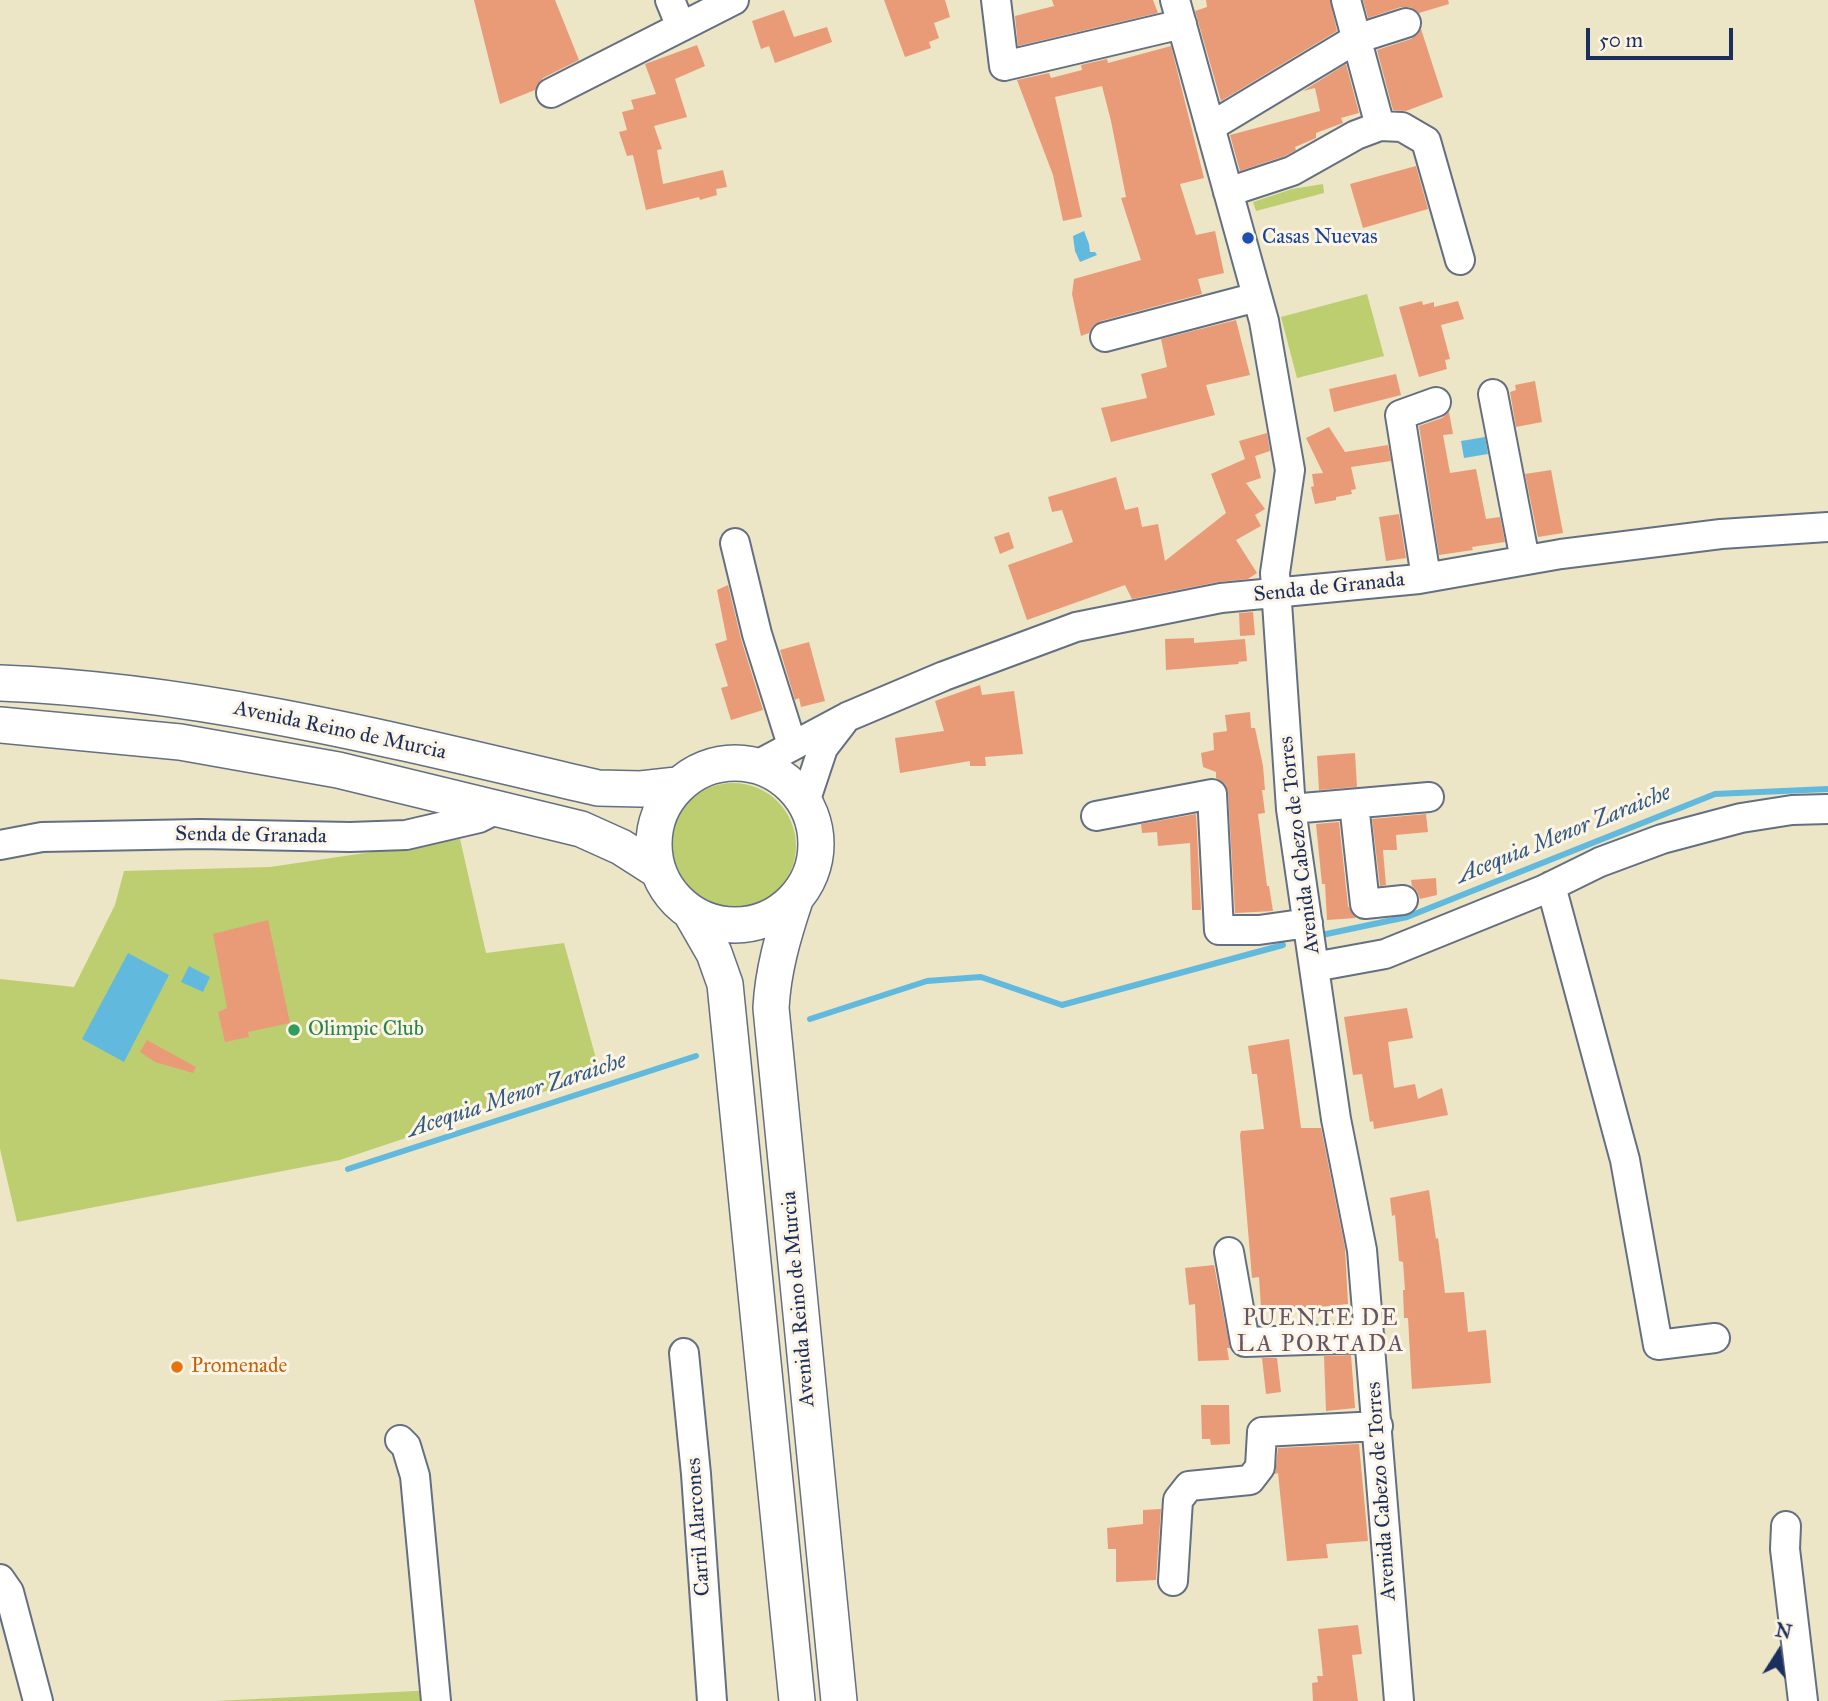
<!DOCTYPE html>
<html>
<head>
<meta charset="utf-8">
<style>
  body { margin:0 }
  #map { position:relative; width:1828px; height:1701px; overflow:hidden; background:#ece5c6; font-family:"IM FELL Great Primer",serif }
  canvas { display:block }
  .north { position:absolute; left:1744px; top:1617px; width:70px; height:70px; -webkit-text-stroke:5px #fcf5e5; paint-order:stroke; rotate:12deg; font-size:19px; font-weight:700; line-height:28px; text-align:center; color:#1b2f5e }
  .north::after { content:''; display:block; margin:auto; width:24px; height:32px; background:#1b2f5e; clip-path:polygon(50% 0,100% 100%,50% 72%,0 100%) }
  .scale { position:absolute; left:1586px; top:28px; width:147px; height:32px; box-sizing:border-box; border:4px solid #1b2f5e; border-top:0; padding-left:9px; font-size:21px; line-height:24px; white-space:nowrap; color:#1b2f5e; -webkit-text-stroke:5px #fcf5e5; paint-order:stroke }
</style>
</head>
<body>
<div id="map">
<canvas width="1828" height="1701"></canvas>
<div class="north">N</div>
<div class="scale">50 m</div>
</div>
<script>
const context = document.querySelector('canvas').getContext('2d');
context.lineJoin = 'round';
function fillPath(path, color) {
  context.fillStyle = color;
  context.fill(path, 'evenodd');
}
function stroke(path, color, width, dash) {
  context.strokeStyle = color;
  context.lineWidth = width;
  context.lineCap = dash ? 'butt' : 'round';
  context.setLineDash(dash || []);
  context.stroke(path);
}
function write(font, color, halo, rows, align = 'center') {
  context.font = font + ' "IM FELL Great Primer",serif';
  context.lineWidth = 6;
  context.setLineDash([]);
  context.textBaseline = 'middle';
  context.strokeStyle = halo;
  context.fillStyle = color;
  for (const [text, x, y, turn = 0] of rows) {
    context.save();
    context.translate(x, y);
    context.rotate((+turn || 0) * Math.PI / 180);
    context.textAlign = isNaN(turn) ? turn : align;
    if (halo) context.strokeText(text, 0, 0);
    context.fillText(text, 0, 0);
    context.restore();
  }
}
fillPath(new Path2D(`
  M1323,184l1,9 -68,18 -3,-9 39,-13z
  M1367,294l17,62 -87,22 -16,-61z
  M670 846a63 63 0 1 1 126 0a63 63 0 1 1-126 0Z
  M460,839l26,114 78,-10 36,130 -260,87 -323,62 -17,-73v-170l74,8 41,-82 9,-34 146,-4z
  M435,1690l1,11h-220z`), '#bdce71');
fillPath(new Path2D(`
  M1084,231l5,13 1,8h5l2,3 -17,7 -5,-11 -2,-15z
  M1485,437l3,17 -24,4 -3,-17z
  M128,953l41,22 -45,87 -42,-23z
  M189,966l21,11 -7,15 -22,-10z`), '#61bade');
stroke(new Path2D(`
  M1317,936l90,-19 308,-123 113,-5
  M810,1019l117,-38 54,-4 81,28 221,-60
  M348,1169l348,-113`), '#61bade', 6);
fillPath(new Path2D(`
  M474,0h81l24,60 -36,18 -8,12 -35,14z
  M884,0h61l5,17 -16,6 5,15 -10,4 2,6 -26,9z
  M1052,0h101l5,13 -140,33 -3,-30 39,-10z
  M1206,0h124l7,31 -116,70 -26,-90 12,-4z
  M1363,0h85l1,4 -30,9 -9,-6h-9l-33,11z
  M784,10l10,27 33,-10 5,15 -57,21 -6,-17 -8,3 -9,-28z
  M1421,29l22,68 -37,14 -13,-1 -16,-60 34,-11z
  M697,45l8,21 -30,13 12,38 -33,9 8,23 -5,1 6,34 60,-14 4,17 -11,2 1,6 -17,5 -1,-3 -53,13 -13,-55 -6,1 -8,-24 8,-2 -5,-18 12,-3 -3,-9 25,-6 -11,-30z
  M1171,46l33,132 -24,6 16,51 19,-4 9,42 -26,6 4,15 -101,27 -8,5 -4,7 -8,3 -9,-42 2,-15 67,-19 -20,-62 5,-1 -15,-76 -9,-35 -47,11 27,120 -19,4 -10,-46 -36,-95 32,-7 2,5 31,-8 -1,-5 26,-6 1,4z
  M1346,64l13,49 -18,5 2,5 -27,10v5l-21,9 1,3 -11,6 -45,15 -10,-36 90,-24 -5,-23 -12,3z
  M1416,166l12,43 -65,19 -13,-44z
  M1422,301l1,4 11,-3v5l24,-6 6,18 -23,6 9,34 -5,1 2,9 -28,8 -20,-70z
  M1236,320l14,55 -44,10 9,30 -104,27 -10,-34 46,-10 -6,-24 26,-7 -6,-28z
  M1396,374l5,21 -67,17 -5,-23z
  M1535,381l7,41 -26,5 -6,-35 6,-2 -1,-5z
  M1449,412l4,22 -10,1 7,38 26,-4 10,50 14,-2 5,25 -33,5 1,3 -34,5 -20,-129 23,-8z
  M1329,427l16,25 43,-7 3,16 -40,6 5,22 -5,1 1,4 -16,3v3l-21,4 -4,-17 3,-1 -2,-12 11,-1 -17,-35z
  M1267,433l3,18 -15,5 6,22 -15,5 19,26 -10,6 6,11 -25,14 21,33 -9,6 -30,3 -86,17 -7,-14 -98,35 -19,-55 65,-23 -11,-32 -10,2 -4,-15 68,-20 9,33 13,-3 4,20 16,-3 7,37 61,-48 -15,-39 34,-15 -6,-18z
  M1551,470l12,63 -25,4 -13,-63z
  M1399,514l7,44 -20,3 -7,-44z
  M1009,532l5,16 -14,6 -6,-17z
  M728,585l13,54 22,71 -32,10 -10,-32 7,-2 -13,-42 12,-4 -10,-50z
  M1253,612l2,23 -15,1 -1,-23z
  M1194,638v5l51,-4 2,22 -9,1 1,2 -73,6 -1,-31z
  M809,642l16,59 -24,6 -2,-9 -4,2 -15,-50z
  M980,685l2,10 32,-4 9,63 -38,3 1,9h-16v-5l-70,12 -5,-35 49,-7 -9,-30z
  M1250,712l1,16h4l8,38 2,24h-3l3,23 -7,1 9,72h2l4,25 -38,2 -7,-121 -3,-8 -9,-6v-6l-13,-5 -2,-14 13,-3 -1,-17 14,-2 -2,-16z
  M1355,753l2,34 -38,3 -2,-34z
  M1196,814l5,96h-9l-2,-67 -32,3 -1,-14 -15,1 -1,-9z
  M1426,814l2,18 -32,3 1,15h-14l3,35 -6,1 -8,-67z
  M1339,822l9,84 8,12 -29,2 -2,-36h-3l-6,-60z
  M1436,878l1,17 -17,4 -3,-8 -5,-5 -1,-6z
  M268,920l22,103 -42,9 1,5 -24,5 -7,-30 9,-4 -14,-74z
  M1407,1008l6,30 -25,4 6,46 21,-4 3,15 24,-11 6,27 -74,14 -1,-8 -3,1 -8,-48 -9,1 -9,-58z
  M1289,1039l12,89h20l24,120 3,56 -39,4h-48l-2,-31 -7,1 -12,-143 1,-4 23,-2 -7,-55h-5l-4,-28z
  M147,1040l49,27 -3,6 -38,-11 -15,-10z
  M1429,1190l7,49 2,-1 7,55 19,-1 4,40 18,-2 5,53 -79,6 -4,-71h-4l-1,-28h2l-2,-28 -4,-1 -4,-46 -3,1 -2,-18z
  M1214,1265l16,83h-3l2,12 -31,1 -3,-57 -6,1 -4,-37z
  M1351,1355l4,53 -29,3 -2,-55z
  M1262,1358h15l4,34 -15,2z
  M1201,1405h28l1,39 -19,1 -1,-6h-8z
  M1359,1444l9,97 -42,3 2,14 -41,3 -9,-88 -3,1 3,-26z
  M1161,1509l-5,71 -40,2v-33h-8l-1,-21 36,-4v-14z
  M1358,1625l4,29 -10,1 6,46h-45l-1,-18 6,-1 -1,-6h6l-5,-47z`), '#e99b78');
const minor = new Path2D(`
  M670,0l11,27
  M996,0l8,66 178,-42
  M1175,0l89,321 26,149 -15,103 16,236 45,310 26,131 37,451
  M1346,0l34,126
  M551,93l183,-93
  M1210,127l146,-88 50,-16
  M1228,192l64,-21 64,-36 24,-9 22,1 24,14 34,119
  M1105,337l152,-40
  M1493,394l32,166
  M735,543l22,91 35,111
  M1426,577l-26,-162 36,-13
  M757,765l90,-48 97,-41 132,-49 145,-29 198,-19 142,-25 160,-20 107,-7
  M805,802l18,-54 20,-26
  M1354,804l11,100 38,-4
  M1291,809l138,-12
  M1096,816l116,-22 7,136h40l49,-7
  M0,845l42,-8 158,-3 150,3 56,-2 73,-17 20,-10
  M1551,886l74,274 33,185 57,-7
  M1314,967l71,-13 158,-64 57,-28 62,-23 79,-21 51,-8 36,-1
  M1229,1252l16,90 125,-4
  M684,1353l12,121 16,227
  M400,1440l6,6 9,30 21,225
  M1786,1526l-1,23 18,152
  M0,1579l9,13 29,109
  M1173,1581l5,-81 11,-14 61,-6 10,-13 2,-35 116,-6`);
const major = new Path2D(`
  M0,683c203,8 401,59 598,105l43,1 36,-4
  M0,725l180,17 158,28 243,59 40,18 36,23
  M654 844a81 81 0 1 1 162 0a81 81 0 1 1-162 0Z
  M795,900c-12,36 -22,70 -24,108l68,693
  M691,913l23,40 11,31 72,717`);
stroke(minor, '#646f82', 32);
stroke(major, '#646f82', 38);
stroke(minor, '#fff', 28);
stroke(major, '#fff', 35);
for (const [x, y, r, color] of [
  [1248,238,7,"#1a4fb4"],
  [294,1030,7,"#2e9e5b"],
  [177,1367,7,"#e8710a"]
]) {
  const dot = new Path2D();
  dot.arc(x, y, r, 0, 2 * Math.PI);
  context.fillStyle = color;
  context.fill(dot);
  stroke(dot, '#fcf5e5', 2.5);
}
write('21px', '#164399', '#fcf5e5', [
  ["Casas Nuevas",1262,238]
], 'left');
write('21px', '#1b2f5e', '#fcf5e5', [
  ["Senda de Granada",1329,588,-6],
  ["Avenida Reino de Murcia",340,731,12],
  ["Senda de Granada",251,836,1],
  ["Avenida Cabezo de Torres",1300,845,-97],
  ["Avenida Reino de Murcia",799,1299,-95],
  ["Avenida Cabezo de Torres",1382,1491,-94],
  ["Carril Alarcones",699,1527,-94]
]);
write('21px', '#27864d', '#fcf5e5', [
  ["Olimpic Club",308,1030]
], 'left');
write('21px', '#c56008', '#fcf5e5', [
  ["Promenade",191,1367]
], 'left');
write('italic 23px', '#305984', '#fcf5e5', [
  ["Acequia Menor Zaraiche",1564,835,-22],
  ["Acequia Menor Zaraiche",517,1096,-18]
]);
context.letterSpacing = '2px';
write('23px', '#635567', '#fcf5e5', [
  ["PUENTE DE",1321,1319],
  ["LA PORTADA",1321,1345]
]);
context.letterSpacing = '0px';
</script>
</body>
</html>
